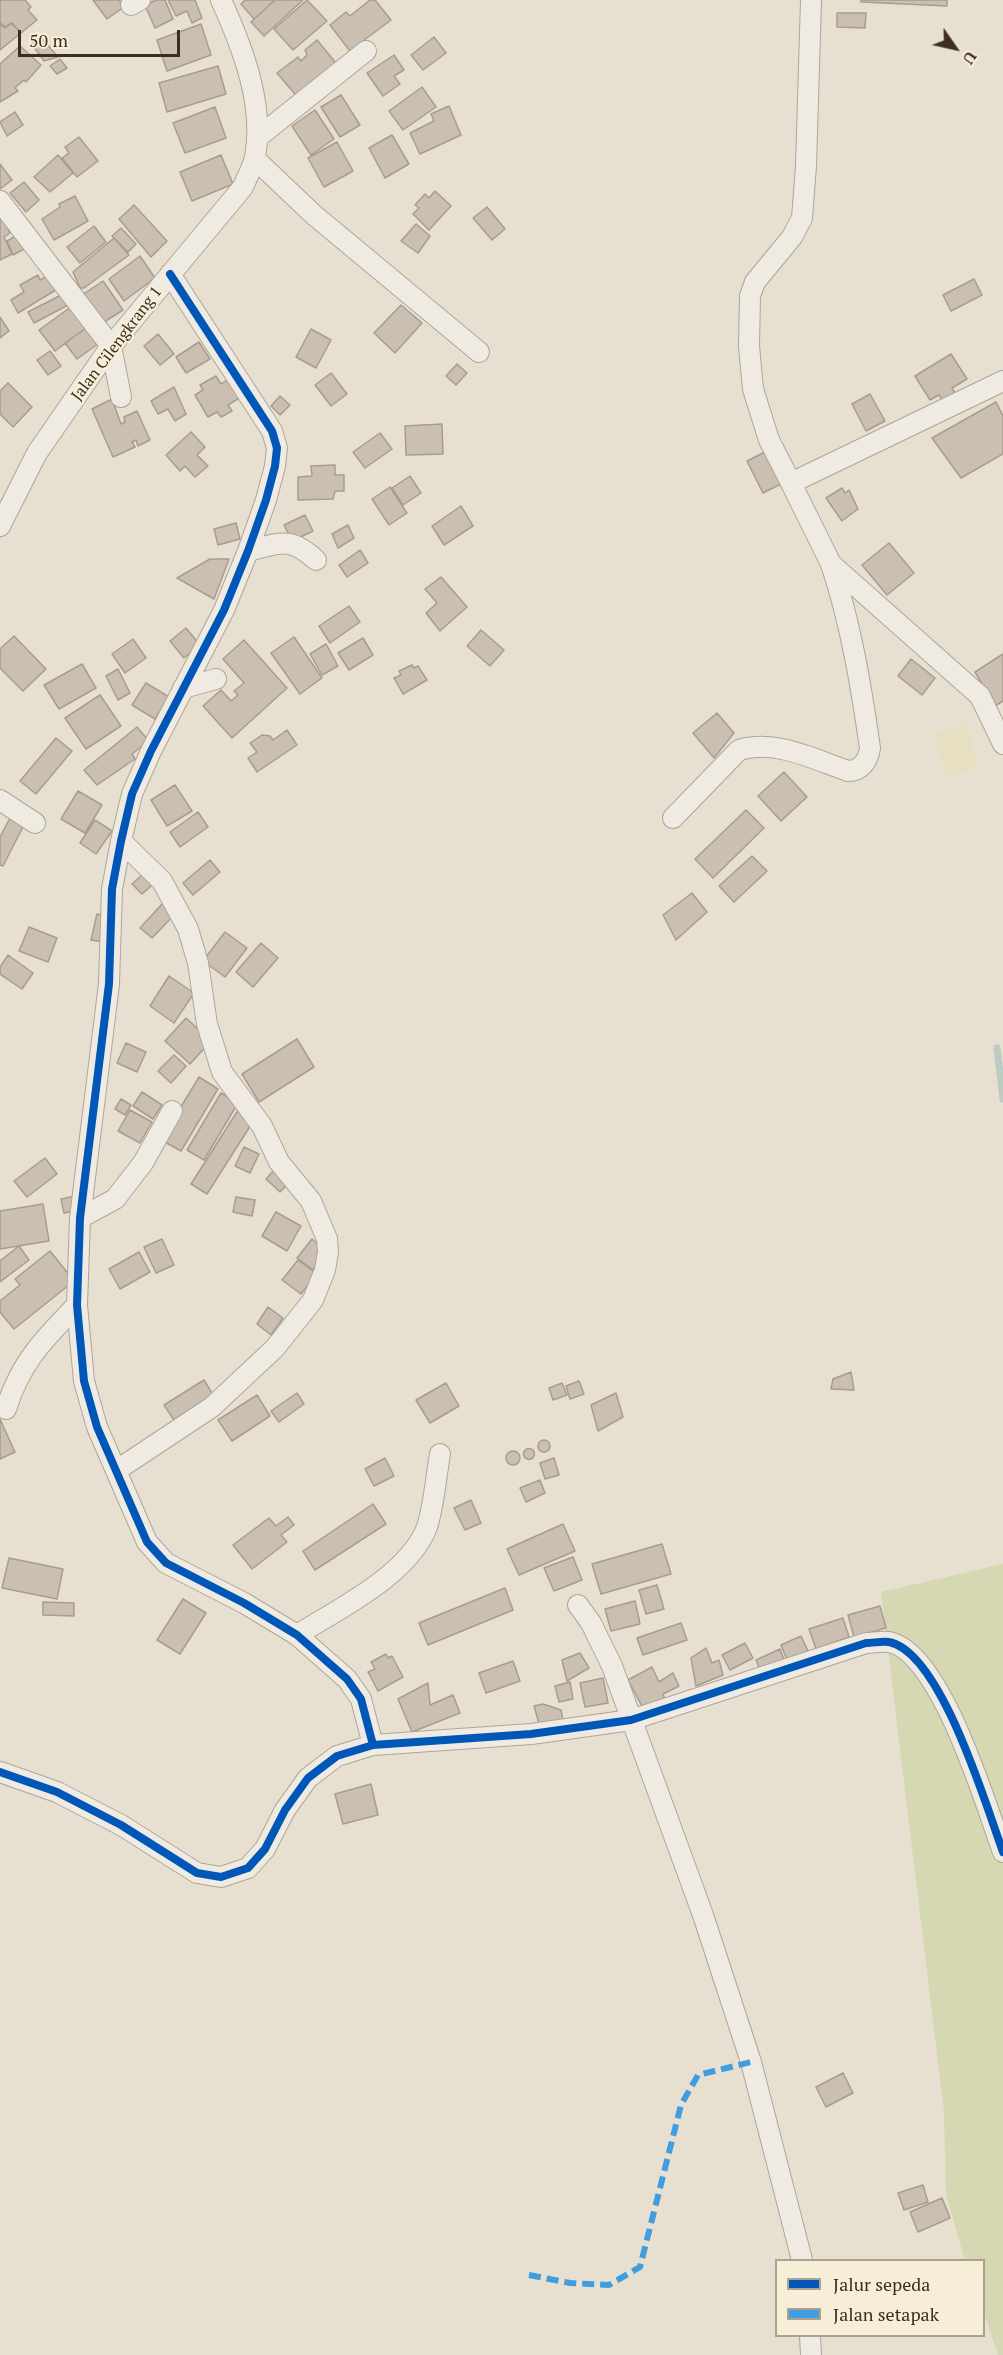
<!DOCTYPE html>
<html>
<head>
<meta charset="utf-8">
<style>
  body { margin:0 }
  #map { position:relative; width:1003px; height:2355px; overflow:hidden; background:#e7e0d1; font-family:"PT Serif",serif }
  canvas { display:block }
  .legend { position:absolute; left:775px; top:2259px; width:210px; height:78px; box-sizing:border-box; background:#f7eed8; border:2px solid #ada18e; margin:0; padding:8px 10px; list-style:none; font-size:18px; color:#3d2e20 }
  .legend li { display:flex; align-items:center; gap:12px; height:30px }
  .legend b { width:30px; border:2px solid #ada18e }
  .north { position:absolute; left:925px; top:18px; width:60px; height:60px; -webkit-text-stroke:4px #f7eed8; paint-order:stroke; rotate:124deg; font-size:16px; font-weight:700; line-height:24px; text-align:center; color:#3d2e20 }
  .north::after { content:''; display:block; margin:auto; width:21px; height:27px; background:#3d2e20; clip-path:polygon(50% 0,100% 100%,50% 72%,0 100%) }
  .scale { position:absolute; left:18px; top:30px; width:162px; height:27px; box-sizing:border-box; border:3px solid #3d2e20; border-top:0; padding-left:8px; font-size:18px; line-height:21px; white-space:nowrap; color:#3d2e20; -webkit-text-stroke:4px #f7eed8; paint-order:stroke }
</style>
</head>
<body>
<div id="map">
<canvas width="1003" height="2355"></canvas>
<ul class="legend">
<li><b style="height:8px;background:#0057b8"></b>Jalur sepeda</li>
<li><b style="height:8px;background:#3f9de0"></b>Jalan setapak</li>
</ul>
<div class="north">U</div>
<div class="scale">50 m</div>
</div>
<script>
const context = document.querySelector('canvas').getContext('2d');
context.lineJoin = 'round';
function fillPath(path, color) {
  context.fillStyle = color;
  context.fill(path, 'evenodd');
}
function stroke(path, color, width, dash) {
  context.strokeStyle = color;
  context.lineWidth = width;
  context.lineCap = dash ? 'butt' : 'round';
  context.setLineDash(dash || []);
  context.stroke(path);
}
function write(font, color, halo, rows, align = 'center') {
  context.font = font + ' "PT Serif",serif';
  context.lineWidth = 4.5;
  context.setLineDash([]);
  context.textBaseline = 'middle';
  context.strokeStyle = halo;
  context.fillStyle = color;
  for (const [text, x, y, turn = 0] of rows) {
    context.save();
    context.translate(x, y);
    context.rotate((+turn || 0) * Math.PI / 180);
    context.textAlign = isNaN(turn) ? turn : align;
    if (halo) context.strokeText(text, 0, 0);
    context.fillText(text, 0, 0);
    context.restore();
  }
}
fillPath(new Path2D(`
  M969,724l8,45 -31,7 -13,-43z`), '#e6dfc2');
fillPath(new Path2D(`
  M1003,1564v791h-5l-14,-42v-53h-19l-19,-65 -2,-83 -63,-520z`), '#d6d7b3');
stroke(new Path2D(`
  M997,1048l6,51`), '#bcccc2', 7);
const building = new Path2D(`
  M0,0h25l6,7 -3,3 9,10 -16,13 -10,-10 -6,4 -5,-5z
  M93,0h26l5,7 -17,12z
  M156,0h9l8,19 -18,9 -10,-23z
  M168,0h27l7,18 -10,5 -5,-12 -11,5z
  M245,0h30l-21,19 -13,-15z
  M275,0h28l-39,36 -13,-14z
  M307,0l20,21 -34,29 -19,-21z
  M370,0h5l16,20 -28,21 3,3 -13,11 -23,-30 16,-13 4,4z
  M861,0h86v6l-86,-4z
  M837,13h29l-1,15 -28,-1z
  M12,23l9,10 -21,17v-26l5,4z
  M201,24l10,31 -44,16 -10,-31z
  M41,37l17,20 -14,4 -13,-18z
  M434,37l12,16 -23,17 -12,-15z
  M317,40l23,28 -40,32 -23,-27 21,-16 3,4 6,-6 -2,-5z
  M20,46l21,19 -15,17 -2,-2 -9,8 3,3 -18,11v-38z
  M394,55l10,15 -10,6 6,8 -17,12 -16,-23z
  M60,59l7,9 -10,6 -7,-8z
  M218,66l8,28 -59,18 -8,-29z
  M422,87l14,20 -33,23 -14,-19z
  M341,95l19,30 -20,12 -19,-30z
  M449,106l12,29 -41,19 -10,-21 24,-12 -3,-7z
  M215,107l11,31 -41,15 -12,-30z
  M315,110l19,29 -23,16 -19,-29z
  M15,112l8,13 -16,11 -7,-14z
  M392,135l17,29 -24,14 -16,-30z
  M79,137l19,24 -21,16 -15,-19 7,-5 -4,-6z
  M337,142l16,29 -29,16 -16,-29z
  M58,155l15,18 -23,19 -16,-15z
  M221,155l12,29 -41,17 -12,-29z
  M0,164l12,16 -12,9z
  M24,182l15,18 -13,12 -16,-19z
  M435,191l16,15 -22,24 -16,-16 6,-6 -4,-3 10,-11 4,4z
  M75,196l13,25 -34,19 -12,-21 18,-12 -1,-3z
  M134,205l33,36 -16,16 -32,-38z
  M487,207l18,22 -13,11 -19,-22z
  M3,218l7,15 -6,4 8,17 -12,6v-40z
  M416,224l14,12 -12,17 -17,-12z
  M94,226l12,16 -26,21 -13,-16z
  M121,228l15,16 -8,8 -16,-16z
  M19,234l7,14 -13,7 -6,-14z
  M114,238l15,17 -45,33h-4l-7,-16z
  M140,256l15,22 -31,23 -15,-22z
  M52,273l7,15 -41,25 -7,-13 13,-8 -4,-7 18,-10 2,5z
  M974,279l8,16 -31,16 -8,-16z
  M103,281l20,29 -22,14 -19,-29z
  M65,293l5,11 -36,19 -6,-11z
  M75,304l15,21 -35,26 -16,-21z
  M401,305l21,18 -27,30 -21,-20z
  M0,317l9,14 -9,7z
  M90,325l12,16 -25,18 -12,-16z
  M311,329l20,11 -15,28 -20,-11z
  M158,334l16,20 -14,11 -16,-19z
  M199,342l11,17 -24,14 -10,-16z
  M50,351l11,15 -13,9 -11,-15z
  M951,354l16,25 -15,9 3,5 -12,8 -4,-6 -9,5 -15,-24z
  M457,364l10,9 -11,12 -10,-9z
  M331,373l16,21 -16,12 -16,-21z
  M216,376l5,8 9,-6 11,19 -13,8 4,6 -11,6 -4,-5 -9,5 -13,-22 8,-5 -3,-5z
  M8,383l24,24 -19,20 -13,-13v-23z
  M174,387l12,27 -11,7 -7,-12 -10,5 -7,-13z
  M870,394l15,27 -19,10 -14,-27z
  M280,396l10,9 -10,10 -9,-9z
  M112,399l9,25 4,-2 -1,-5 13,-6 13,29 -12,6 -2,-6 -4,2 3,5 -22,10 -21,-48z
  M996,402l7,14v38l-42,24 -29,-40z
  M442,424l1,30 -37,1 -1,-29z
  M191,432l14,15 -8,8 11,11 -13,11 -10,-11 -5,5 -14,-16z
  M380,433l12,16 -27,19 -12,-16z
  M767,451l16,32 -20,10 -16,-32z
  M335,465v10h9v16h-9l-2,8 -35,1v-23l14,-1 -1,-10z
  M410,476l11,17 -18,12 -11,-17z
  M390,487l17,26 -18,12 -17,-26z
  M842,488l3,5 4,-3 9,19 -16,12 -16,-23z
  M461,506l12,20 -29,19 -12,-19z
  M305,515l8,16 -21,10 -8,-16z
  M236,523l4,16 -22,6 -4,-16z
  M348,525l6,13 -16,10 -6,-14z
  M889,543l25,30 -27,22 -25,-30z
  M360,550l8,13 -21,14 -8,-12z
  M210,559h19l-15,40 -37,-21z
  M441,577l26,30 -27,24 -14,-18 11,-10 -12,-14z
  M349,606l11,16 -30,21 -11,-17z
  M186,628l14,17 -16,13 -14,-17z
  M481,630l23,20 -14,16 -23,-20z
  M14,636l32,33 -23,22 -23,-23v-19z
  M294,637l28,41 -22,16 -29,-41z
  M363,638l10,17 -24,15 -11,-17z
  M133,639l13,19 -21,15 -13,-19z
  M244,640l43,48 -55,50 -29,-32 18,-16 10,11 7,-6 -4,-4 10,-8 -21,-24z
  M326,644l12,22 -16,9 -12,-21z
  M1003,654v47l-8,5 -20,-34z
  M911,659l24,19 -13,17 -24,-19z
  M82,664l14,24 -37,21 -15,-24z
  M412,665l2,3 4,-2 9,14 -24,14 -9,-16 7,-3 -2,-4z
  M118,669l12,24 -12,7 -12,-24z
  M146,683l23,14 -14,22 -23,-14z
  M100,695l21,31 -35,23 -21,-31z
  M717,713l17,20 -20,25 -21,-25z
  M137,727l12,14 -17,13 3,5 -38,26 -13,-15z
  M287,730l10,15 -40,27 -9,-14 9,-6 -7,-9 12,-8 8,1 3,4z
  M56,738l16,13 -36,43 -16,-13z
  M784,772l23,25 -26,24 -23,-25z
  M175,785l17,26 -25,15 -16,-26z
  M78,791l24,14 -17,28 -24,-14z
  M746,810l18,18 -51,50 -18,-19z
  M198,812l10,15 -28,20 -10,-15z
  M11,816l14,7 -22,43 -3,-1v-28z
  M95,820l17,11 -16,23 -16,-11z
  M752,856l15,15 -33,31 -15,-16z
  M210,860l10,12 -27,23 -10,-12z
  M149,869l10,10 -17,15 -10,-10z
  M692,893l15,19 -31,28 -13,-25z
  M163,903l12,11 -23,24 -12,-10z
  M97,914l11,2 -5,26 -12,-2z
  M29,927l28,11 -9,24 -29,-11z
  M225,932l22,16 -22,29 -22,-16z
  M261,943l17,15 -25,29 -17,-15z
  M8,955l25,18 -11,16 -22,-15v-7z
  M169,976l25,17 -20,30 -24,-17z
  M186,1018l25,23 -21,23 -25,-23z
  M297,1039l17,28 -55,35 -17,-28z
  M126,1043l20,9 -9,20 -20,-9z
  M174,1055l12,11 -15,17 -13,-12z
  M199,1077l19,12 -37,62 -20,-11z
  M142,1092l20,13 -9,14 -20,-13z
  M221,1093l17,10 -34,57 -17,-10z
  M121,1099l10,6 -6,10 -10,-6z
  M240,1107l16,10 -49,77 -16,-10z
  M130,1110l22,12 -12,21 -22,-12z
  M244,1147l15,7 -9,19 -15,-7z
  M45,1158l12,16 -30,23 -13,-16z
  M274,1170l15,13 -9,9 -14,-13z
  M75,1196l3,14 -14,3 -3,-14z
  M236,1197l19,3 -3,16 -19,-4z
  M43,1204l6,37 -49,8v-38z
  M276,1212l25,14 -14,25 -25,-15z
  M162,1239l12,26 -18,8 -12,-26z
  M312,1239l10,8 -5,6 5,5 -9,12 -16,-12z
  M19,1246l10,14 -29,22v-21z
  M50,1251l24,30 -60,48 -14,-17v-11l20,-16 -5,-6z
  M139,1252l11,20 -30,17 -11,-20z
  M298,1260l19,14 -16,20 -19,-14z
  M268,1307l15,11 -12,17 -14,-11z
  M851,1372l3,18 -23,-1 2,-10z
  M204,1380l9,15 -39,25 -10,-15z
  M579,1381l5,13 -14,5 -4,-13z
  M446,1383l13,23 -29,17 -14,-23z
  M562,1383l5,12 -14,5 -4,-12z
  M297,1393l7,11 -25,18 -8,-11z
  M616,1393l7,24 -25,14 -7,-26z
  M257,1395l13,21 -38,25 -14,-21z
  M0,1419l15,33 -15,7z
  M538 1446a6 6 0 1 1 12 0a6 6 0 1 1-12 0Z
  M523.5 1454a5.5 5.5 0 1 1 11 0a5.5 5.5 0 1 1-11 0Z
  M506 1458a7 7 0 1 1 14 0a7 7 0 1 1-14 0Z
  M385,1458l9,18 -20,10 -9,-17z
  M554,1458l5,17 -14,4 -5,-16z
  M540,1480l5,13 -19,9 -6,-14z
  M471,1500l10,23 -16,7 -11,-22z
  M373,1504l13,20 -71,46 -12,-19z
  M288,1517l6,8 -13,10 6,7 -35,27 -19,-24 36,-27 7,8z
  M563,1524l12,27 -56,24 -12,-26z
  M662,1544l9,30 -70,20 -9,-30z
  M573,1557l9,23 -28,11 -10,-23z
  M9,1558l54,11 -6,30 -55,-11z
  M657,1585l7,24 -18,5 -7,-24z
  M505,1588l8,22 -85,35 -9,-22z
  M183,1599l23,14 -26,41 -23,-14z
  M635,1601l5,23 -29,7 -6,-22z
  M43,1602l31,1v13l-31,-1z
  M880,1606l6,22 -32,9 -6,-22z
  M843,1618l6,19 -33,12 -7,-20z
  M681,1623l6,17 -44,15 -6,-17z
  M801,1636l8,17 -21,9 -7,-17z
  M745,1643l8,15 -23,12 -8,-15z
  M706,1648l6,15 7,-3 4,15 -27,11 -5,-28z
  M780,1649l5,13 -24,10 -5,-12z
  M580,1653l9,15 -22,13 -5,-21z
  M386,1654l2,4 4,-2 11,21 -25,14 -10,-19 7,-3 -4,-7z
  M513,1661l7,20 -34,12 -7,-20z
  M652,1667l7,15 14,-9 6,13 -16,8 3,9 -23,5 -15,-28z
  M603,1678l5,25 -23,4 -5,-24z
  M570,1682l3,17 -14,3 -4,-16z
  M428,1683l2,22 23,-10 7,18 -48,19 -14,-33z
  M543,1704l18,6 2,10 -23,7 -6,-21z
  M371,1784l7,31 -35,9 -8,-30z
  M843,2073l10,20 -27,14 -10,-20z
  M923,2185l5,17 -24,8 -6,-17z
  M942,2198l8,20 -32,14 -8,-20z`);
fillPath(building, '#cbbfb2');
stroke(building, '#a89c90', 1.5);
const minor = new Path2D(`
  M131,5l9,-5
  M257,138l109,-87
  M255,159l59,56 165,137
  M0,201l111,145 10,51
  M170,274l102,157 5,17 -2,18 -9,34 -18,51 -24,59 -73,141 -19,43 -11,47 -9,48 -3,95 -29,234 -3,87 7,76 13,46 50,115 19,21 78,40 53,32 50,44 14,20 12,46
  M1003,381l-212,102 40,81 149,132 23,48
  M791,483l-22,-43 -16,-51 -4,-43 1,-50 5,-14 37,-45 10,-19 4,-52 5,-166
  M0,526l37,-73 74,-107 132,-159c4,-10 10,-20 12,-30 10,-52 -13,-111 -34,-157
  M248,551c32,-8 42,-15 68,9
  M183,688l33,-9
  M0,800l35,23
  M673,818l66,-68c36,-11 74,9 109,21 13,0 20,-10 22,-23 -9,-62 -19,-124 -39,-184
  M80,1218l35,-19 28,-36 29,-52
  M6,1409c14,-46 38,-70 71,-104
  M117,1470l95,-63 63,-59 38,-48 12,-30 3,-18 -1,-13 -16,-38 -32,-39 -17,-36 -40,-54 -15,-48 -9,-61 -10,-34 -26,-48 -41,-40
  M578,1605l13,18 21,43 91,249 48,147 51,198
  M297,1635c41,-26 112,-60 130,-108 7,-22 9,-50 13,-73
  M0,1772l57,20 64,33 76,48 24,4 27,-9 17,-19 20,-39 23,-32 29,-22 36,-11 158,-11 100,-14 235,-77c7,0 16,-2 23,-1 52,10 97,164 114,210
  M810,2336l1,19`);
stroke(minor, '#ada599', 22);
stroke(minor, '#efebe3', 20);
stroke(new Path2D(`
  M529,2275l41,8 39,2 31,-18 41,-162 17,-30 53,-13`), '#3f9de0', 6, [12, 6]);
stroke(new Path2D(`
  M170,274l102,157 5,17 -2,18 -9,34 -18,51 -24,59 -73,141 -19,43 -11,47 -9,48 -3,95 -29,234 -3,87 7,76 13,46 50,115 19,21 78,40 53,32 50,44 14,20 12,46
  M0,1772l57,20 64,33 76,48 24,4 27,-9 17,-19 20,-39 23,-32 29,-22 36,-11 158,-11 100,-14 235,-77c7,0 16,-2 23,-1 52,10 97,164 114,210`), '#0057b8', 8);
write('16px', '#3d2e20', '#f7eed8', [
  ["Jalan Cilengkrang 1",117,344,-53]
]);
</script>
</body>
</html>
